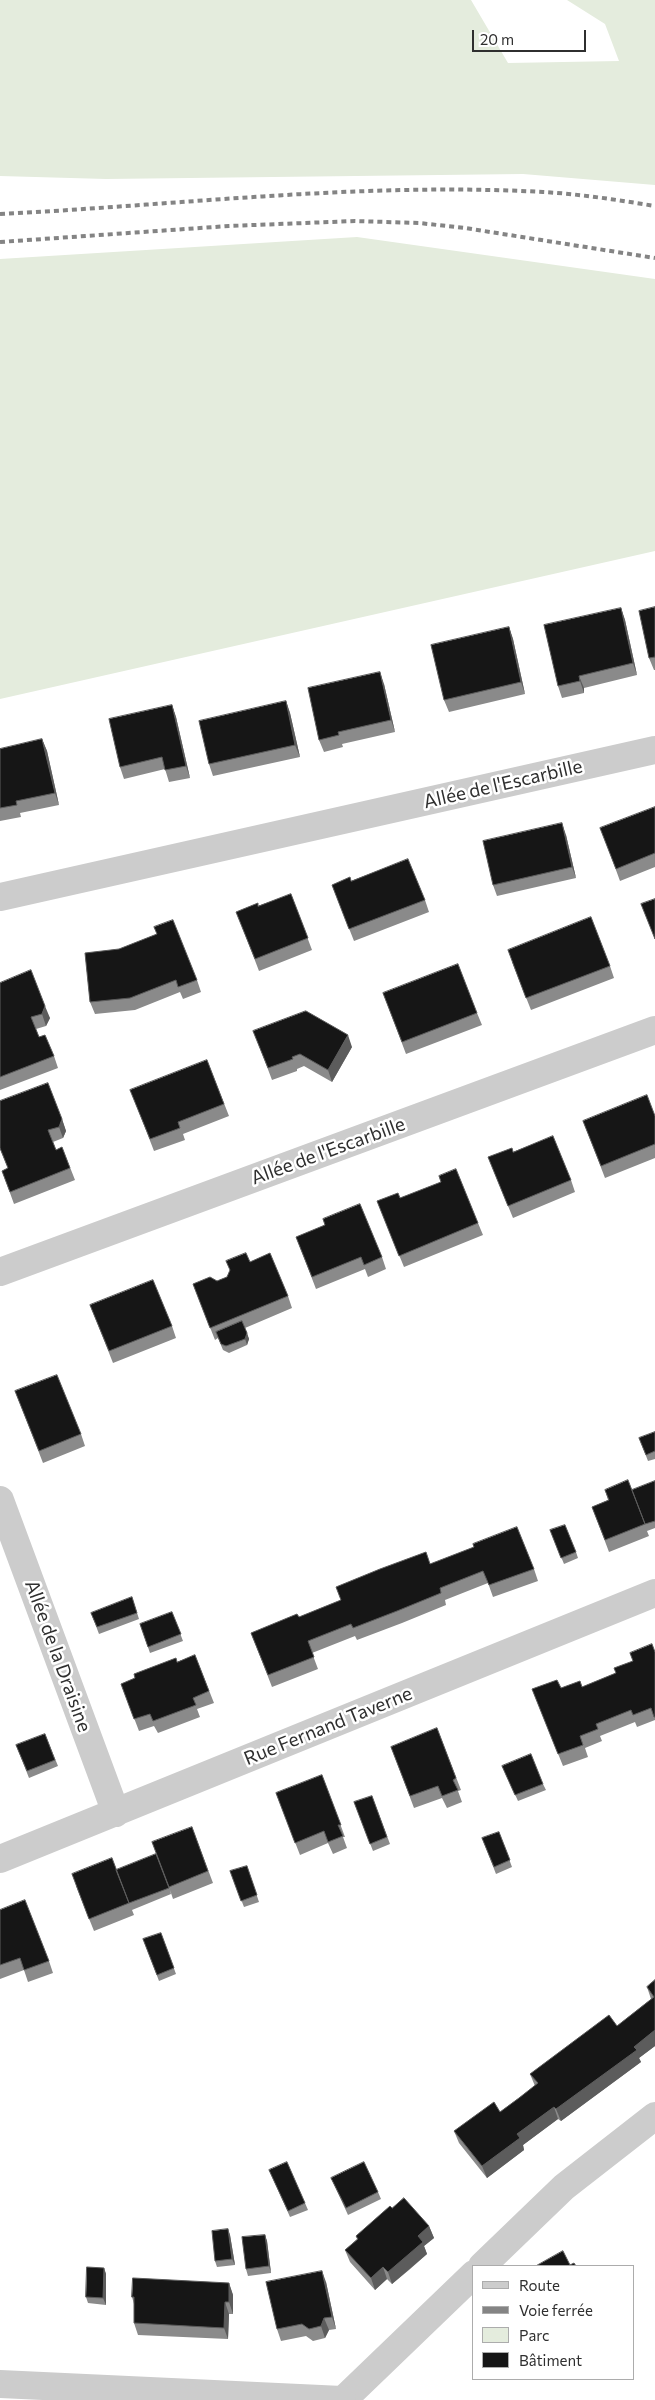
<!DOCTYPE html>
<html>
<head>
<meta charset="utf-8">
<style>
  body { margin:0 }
  #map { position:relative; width:655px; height:2400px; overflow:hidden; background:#fff; font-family:Commissioner,sans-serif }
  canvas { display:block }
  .legend { position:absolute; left:472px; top:2265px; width:162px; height:115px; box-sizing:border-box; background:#fff; border:1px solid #acacac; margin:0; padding:6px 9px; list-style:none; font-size:15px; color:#2f2f2f }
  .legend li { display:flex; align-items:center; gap:10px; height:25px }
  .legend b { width:25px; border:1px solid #acacac }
  .scale { position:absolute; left:472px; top:30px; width:114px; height:22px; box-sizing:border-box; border:2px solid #2f2f2f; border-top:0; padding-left:6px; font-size:15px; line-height:18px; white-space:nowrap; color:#2f2f2f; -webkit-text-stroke:4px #fff; paint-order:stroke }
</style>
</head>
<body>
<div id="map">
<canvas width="655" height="2400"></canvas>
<ul class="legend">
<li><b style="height:6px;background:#ccc"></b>Route</li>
<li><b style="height:6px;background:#848484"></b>Voie ferrée</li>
<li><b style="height:14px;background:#e4ecdd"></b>Parc</li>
<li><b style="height:14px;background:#161616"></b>Bâtiment</li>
</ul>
<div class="scale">20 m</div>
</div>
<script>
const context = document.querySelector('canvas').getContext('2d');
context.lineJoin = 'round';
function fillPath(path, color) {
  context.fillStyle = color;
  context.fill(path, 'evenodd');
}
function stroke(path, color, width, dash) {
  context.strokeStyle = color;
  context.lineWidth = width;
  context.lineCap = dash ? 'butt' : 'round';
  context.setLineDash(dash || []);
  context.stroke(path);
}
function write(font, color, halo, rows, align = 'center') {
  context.font = font + ' Commissioner,sans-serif';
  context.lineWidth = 5;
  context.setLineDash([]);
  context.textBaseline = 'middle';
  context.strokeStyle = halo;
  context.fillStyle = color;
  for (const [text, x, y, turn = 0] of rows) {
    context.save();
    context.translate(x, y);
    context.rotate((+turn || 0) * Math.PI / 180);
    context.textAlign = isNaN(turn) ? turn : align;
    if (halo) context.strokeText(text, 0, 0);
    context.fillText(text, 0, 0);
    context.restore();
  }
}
fillPath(new Path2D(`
  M0,0h471l37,63 111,-2 -14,-37 -38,-24h88v185l-132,-11 -417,5 -106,-3z
  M357,237l298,42v272l-655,148v-440z`), '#e4ecdd');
stroke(new Path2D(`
  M0,897l655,-147
  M0,1272l655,-242
  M0,1500l116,313
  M0,1859l655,-266
  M482,2266l82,-79 91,-71
  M343,2400l131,-126`), '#ccc', 28);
stroke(new Path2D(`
  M0,2384l342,16`), '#ccc', 28);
stroke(new Path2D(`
  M0,214c181,-9 361,-32 543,-22 37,2 75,8 112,14
  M0,242l229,-16 126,-5 64,2 46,5 190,30`), '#848484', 4, [5, 4]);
fillPath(new Path2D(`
  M655,607v63h-1l-5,-12z
  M621,608l4,12 12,55 -53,13v5l-22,5 -4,-12z
  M509,627l4,12 12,55 -76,18 -5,-12z
  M384,684l11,48 -53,12 1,3 -19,5 -5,-12z
  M286,701l4,12 10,44 -87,19 -4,-12z
  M172,705l4,12 14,61 -21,4 -4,-13 -41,10 -4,-12z
  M42,739l5,12 12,54 -39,8 1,4 -21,4v-72z
  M655,807v60l-35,14 -15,-41z
  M566,835l10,43 -79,18 -4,-11z
  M351,881l74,19 4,12 -75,29 -22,-56z
  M291,894l21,56 -53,21 -18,-47 18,-18z
  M85,953l112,27 4,12 -18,7 -3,-7 -45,18 -40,4 -5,-12z
  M512,962l98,4 4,12 -83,32z
  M0,983l50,35 -4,8 -10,3 3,8 15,19 4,12 -58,22z
  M383,993l94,20 5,12 -76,29z
  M258,1043l94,4 -20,35 -28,-16 -7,3v2l-25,9z
  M207,1060l22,56 -46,18 2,6 -31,11 -19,-49z
  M655,1116v42l-50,20 -22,-57z
  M62,1119l4,12 -3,7 -10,4 3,8 6,-3 13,33 -61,24 -12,-33 6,-3 -8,-19z
  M513,1152l58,28 4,12 -62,26 -25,-61z
  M400,1198l78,25 5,12 -79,32 -27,-66z
  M296,1237l86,20 4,12 -18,8 -3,-8 -49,20z
  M250,1262l38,34 4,12 -47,20 4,11 -2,6 -18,8 -6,-3 -5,-12 -3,2 -22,-56 24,-3 10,-4z
  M90,1305l82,21 4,12 -63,25z
  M15,1391l66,43 4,12 -42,17z
  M655,1432v27l-7,2 -9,-23z
  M655,1481v47l-8,3 2,5 -40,16 -17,-45 16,-7 -3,-10h27z
  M550,1530l26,22 2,6 -14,6z
  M430,1564l104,5 4,12 -45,16 -5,-14 -43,17 1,5 -44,18 -45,17 -2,-4 -43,17 6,16 -46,18 -21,-54 48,-16z
  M132,1597l7,22 -40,15 -8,-21z
  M172,1612l11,29 -33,12 -10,-29z
  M655,1652v68l-18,7 -2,-5 -35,14 2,5 -17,7 3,9 -25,9 -31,-77 50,-2 34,-14z
  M195,1655l19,48 -17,6 3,8 -42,16 -4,-7 -15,5 -18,-47z
  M437,1728l24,62 -3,1 4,11 -15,6 -5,-10 -28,10 -23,-61z
  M45,1734l13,32 -29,12 -13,-33z
  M502,1766l41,18 3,6 -28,11z
  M322,1775l23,62h-2l4,11 -14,6 -5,-11 -28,12 -24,-62z
  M372,1796l18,48 -17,7 -19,-49z
  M192,1827l21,56 -40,16 -3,-9 1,4 -39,16 2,5 -40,16 -18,-45 80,-32z
  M499,1832l13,35 -16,7 -14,-36z
  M247,1866l12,36 -15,5 -14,-36z
  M0,1910l49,51 4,12 -25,9 -4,-12 -24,9z
  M161,1933l15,41 -17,7 -16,-42z
  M655,1980v66l-16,12 2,4 -80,59 -3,-2 -35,26 1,5 -37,28 -28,-35 -5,-12 46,-19 35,-26 -5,-12 87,-48 34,-27 -4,-12z
  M269,2170l36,33 3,7 -18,7z
  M331,2178l47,14 3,7 -33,16z
  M392,2208l37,18 5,12 -10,8 3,8 -18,16 -17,14 -5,-5 -12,11 -25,-28 -5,-12 12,-11 -1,-3z
  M228,2229l2,6 5,30 -18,2 -2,-6z
  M265,2235l2,6 4,32 -23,3 -2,-7z
  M104,2268l2,6v31l-18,-2 -2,-6z
  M326,2282l10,47 -7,1 -4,8 -12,3 -7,-5 -25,5 -4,-12z
  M229,2283l4,12v19h-4l-1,25 -90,-4 -4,-12v-19l-2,-7z`), '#8a8a8a');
fillPath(new Path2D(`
  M621,608l4,12 12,55 -4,-12z
  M509,627l4,12 12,55 -4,-12z
  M380,672l4,12 11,48 -4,-12z
  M579,676l5,12v5l-4,-12z
  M286,701l4,12 10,44 -5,-12z
  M172,705l4,12 14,61 -4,-12z
  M42,739l5,12 12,54 -4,-12z
  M562,823l4,12 10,43 -4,-11z
  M45,1006l5,12 -4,8 -4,-12z
  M348,1035l4,12 -20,35 -4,-12z
  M62,1119l4,12 -3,7 -4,-11z
  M247,1333l2,6 -2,6 -2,-6z
  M655,2030v16l-16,12 2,4 -80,59 -5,-12z
  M554,2107l4,12 -35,26 1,5 -37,28 -5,-12 35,-32z
  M429,2226l5,12 -10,8 3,8 -35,30 -4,-12 30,-36z
  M228,2229l2,6 5,30 -3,-6z
  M265,2235l2,6 4,32 -2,-7z
  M383,2267l4,12 -12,11 -4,-12z
  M104,2268l2,6v31l-3,-7z
  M322,2271l4,11 10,47 -4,-12z
  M229,2283l4,12v19l-4,-12z
  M225,2302l4,12 -1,25 -4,-11z
  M324,2318l5,12 -4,8 -4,-12z`), '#5c5c5c');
const building = new Path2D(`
  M655,607v50l-6,1 -10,-47z
  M621,608l12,55 -54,13 1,5 -22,5 -14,-61z
  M509,627l12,55 -77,18 -13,-55z
  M380,672l11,48 -53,12 1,3 -20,5 -11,-52z
  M286,701l9,44 -86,19 -10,-43z
  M172,705l14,61 -21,4 -3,-13 -42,10 -11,-48z
  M42,739l13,54 -39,8 1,4 -17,3v-59z
  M655,807v46l-39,16 -16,-41z
  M562,823l10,44 -79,18 -10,-44z
  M408,859l17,41 -76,29 -17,-44 18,-8 1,4z
  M291,894l17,44 -53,21 -19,-47 22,-9v3z
  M655,899v40l-14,-35z
  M591,917l19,49 -84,32 -18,-48z
  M173,920l24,60 -19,7 -2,-7 -46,18 -40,4 -5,-49 34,-4 38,-15 -3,-7z
  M458,964l19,49 -75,29 -19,-49z
  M31,970l14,36 -3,8 -11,3 8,20 6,-2 9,21 -54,21v-94z
  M306,1011l42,24 -20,35 -28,-16 -8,3 1,2 -25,9 -15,-37z
  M207,1060l17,44 -46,18 2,6 -30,11 -20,-49z
  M48,1083l14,36 -3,8 -11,3 8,20 6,-3 8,21 -60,24 -8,-21 6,-3 -8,-20v-47z
  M647,1095l8,21v28l-54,22 -18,-45z
  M553,1136l18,44 -63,26 -20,-49 24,-9 1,4z
  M456,1169l22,54 -79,33 -22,-55 21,-8 2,5 41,-16 -2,-6z
  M360,1204l22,53 -18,8 -3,-8 -49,20 -16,-40 29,-12 -2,-6z
  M246,1253l4,9 20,-9 18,43 -78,32 -17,-44 17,-7 7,4 10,-4 3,-7 -4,-9z
  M153,1280l19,46 -63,25 -19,-46z
  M242,1321l5,12 -2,6 -19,7 -5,-2 -5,-12z
  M57,1375l24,59 -42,17 -24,-60z
  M655,1432v19l-9,4 -7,-17z
  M628,1480l17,44 -40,16 -13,-33 17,-7 -4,-10z
  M655,1481v40l-10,3 -13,-34z
  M565,1525l11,27 -15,6 -11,-28z
  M517,1527l17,42 -45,16 -6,-14 -43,17 1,5 -44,18 -44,17 -2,-4 -43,17 6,16 -46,18 -17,-42 46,-19 2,3 42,-17 -5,-13 44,-18 46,-17 4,12 44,-17 -1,-3z
  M132,1597l5,16 -40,14 -6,-14z
  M172,1612l9,22 -33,13 -8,-23z
  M652,1644l3,8v65h-1l-3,-9 -18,7 -2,-5 -35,14 2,5 -18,7 3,9 -25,9 -26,-65 25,-9 4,8 19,-7 2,6 34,-14 -2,-5 19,-7 -3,-8z
  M195,1655l14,36 -16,7 3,7 -43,16 -3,-7 -16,5 -13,-35 14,-6 -1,-4 42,-16 1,4z
  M437,1728l19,50 -3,2 5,10 -16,6 -4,-10 -28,10 -19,-49z
  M45,1734l10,26 -28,11 -11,-26z
  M531,1754l12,30 -28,11 -13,-29z
  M322,1775l19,50h-3l5,11 -15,6 -4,-11 -29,12 -19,-50z
  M372,1796l15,41 -17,7 -16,-42z
  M192,1827l16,44 -39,16 -17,-45z
  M499,1832l11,28 -16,7 -12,-29z
  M156,1854l13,34 -40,15 -13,-33z
  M112,1858l17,45 -40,16 -17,-45z
  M247,1866l10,29 -16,6 -11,-30z
  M25,1900l24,61 -25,9 -4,-12 -20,7v-55z
  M161,1933l13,35 -17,7 -14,-36z
  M655,1980v50l-21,17 3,3 -81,59 -2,-2 -37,27 3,4 -38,28 -28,-35 40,-29 6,10 19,-14 19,-15 -8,-9 79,-59 8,11 37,-29 -7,-10z
  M287,2162l18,41 -17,8 -19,-41z
  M364,2162l14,30 -32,16 -15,-30z
  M404,2198l25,28 -11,10 5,6 -35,30 -5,-5 -12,11 -26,-28 13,-11 -2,-3 34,-30 2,2z
  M228,2229l4,30 -17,2 -3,-30z
  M265,2235l4,31 -23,3 -4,-32z
  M563,2251l7,14 4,-2 2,3h-40z
  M87,2267l17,1 -1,30 -17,-1z
  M322,2271l10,46 -8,1 -3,8 -12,3 -7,-5 -25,5 -11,-47z
  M133,2278l96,5v19h-4l-1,26 -90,-5v-26h-2z`);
fillPath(building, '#161616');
stroke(building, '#5c5c5c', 1);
write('19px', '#2f2f2f', '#fff', [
  ["Allée de l'Escarbille",503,784,-13],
  ["Allée de l'Escarbille",328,1151,-20],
  ["Allée de la Draisine",58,1656,70],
  ["Rue Fernand Taverne",328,1726,-22]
]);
</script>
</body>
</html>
